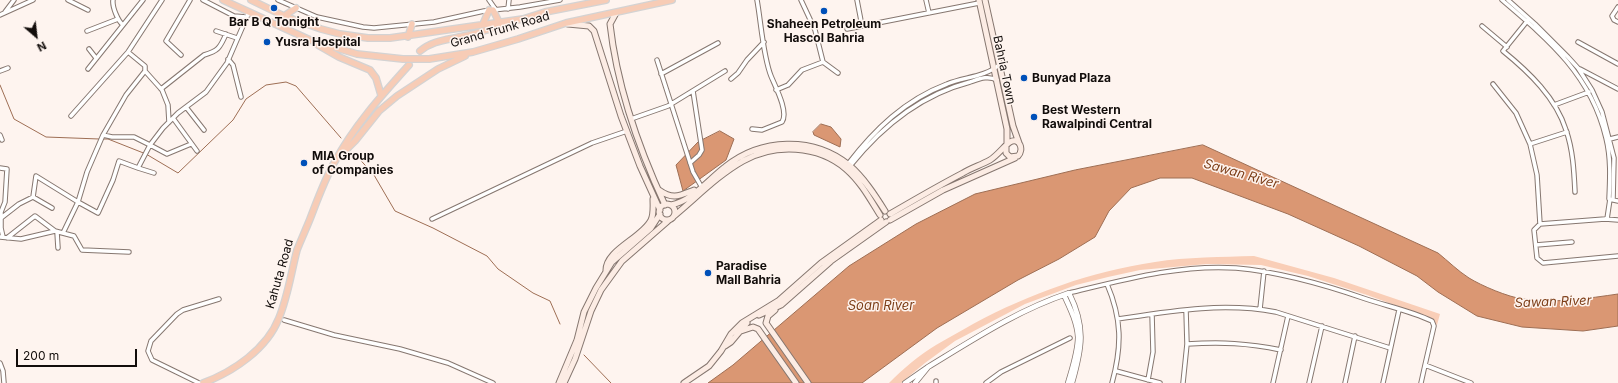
<!DOCTYPE html>
<html>
<head>
<meta charset="utf-8">
<style>
  body { margin:0 }
  #map { position:relative; width:1618px; height:383px; overflow:hidden; background:#fef4ef; font-family:Inter,sans-serif }
  canvas { display:block }
  .north { position:absolute; left:16px; top:16px; width:40px; height:40px; -webkit-text-stroke:3px #fef4ef; paint-order:stroke; rotate:152deg; font-size:11px; font-weight:700; line-height:16px; text-align:center; color:#120d0b }
  .north::after { content:''; display:block; margin:auto; width:14px; height:18px; background:#120d0b; clip-path:polygon(50% 0,100% 100%,50% 72%,0 100%) }
  .scale { position:absolute; left:16px; top:349px; width:121px; height:18px; box-sizing:border-box; border:2px solid #120d0b; border-top:0; padding-left:5px; font-size:12px; line-height:14px; white-space:nowrap; color:#120d0b; -webkit-text-stroke:3px #fef4ef; paint-order:stroke }
</style>
</head>
<body>
<div id="map">
<canvas width="1618" height="383"></canvas>
<div class="north">N</div>
<div class="scale">200 m</div>
</div>
<script>
const context = document.querySelector('canvas').getContext('2d');
context.lineJoin = 'round';
function fillPath(path, color) {
  context.fillStyle = color;
  context.fill(path, 'evenodd');
}
function stroke(path, color, width, dash) {
  context.strokeStyle = color;
  context.lineWidth = width;
  context.lineCap = dash ? 'butt' : 'round';
  context.setLineDash(dash || []);
  context.stroke(path);
}
function write(font, color, halo, rows, align = 'center') {
  context.font = font + ' Inter,sans-serif';
  context.lineWidth = 3;
  context.setLineDash([]);
  context.textBaseline = 'middle';
  context.strokeStyle = halo;
  context.fillStyle = color;
  for (const [text, x, y, turn = 0] of rows) {
    context.save();
    context.translate(x, y);
    context.rotate((+turn || 0) * Math.PI / 180);
    context.textAlign = isNaN(turn) ? turn : align;
    if (halo) context.strokeText(text, 0, 0);
    context.fillText(text, 0, 0);
    context.restore();
  }
}
fillPath(new Path2D(`
  M1254,256l80,22 106,36 -3,11 -12,-9 -58,-21 -59,-19 -47,-11 -54,-1 -67,6 -32,7 -32,8 -51,19 -70,37 -30,22 -24,20h-12c14,-14 30,-28 47,-38 12,-7 25,-14 37,-21 58,-31 117,-52 182,-62 31,-5 68,-5 99,-6z`), '#f9ceb7');
const water = new Path2D(`
  M821,124l10,3 10,12 -1,8 -26,-12 -1,-3z
  M720,131l14,8 -8,21 -43,31 -7,-26 22,-23z
  M1203,145l235,108c10,8 20,18 31,25 13,8 39,19 54,21 27,5 68,-1 95,-5v32l-35,5 -61,-4 -45,-11 -39,-24 -21,-16 -58,-30 -71,-32 -96,-36h-32l-29,10 -22,23 -14,26 -36,22 -41,21 -81,48 -75,55h-154l25,-18 116,-99 67,-42 59,-30 100,-24z`);
fillPath(water, '#da9773');
stroke(water, '#9e6e54', 1);
stroke(new Path2D(`
  M0,85l14,34 32,18 53,2
  M102,139h6l38,15 32,19 55,-53 13,-21 20,-14 20,-3 10,4 45,52
  M354,153l20,22 21,36 38,17 54,28 11,13 35,24 17,8 10,23
  M584,355l27,28`), '#9e6e54', 1);
const minor = new Path2D(`
  M68,0l20,10
  M113,0c-1,7 5,21 10,25
  M203,0l31,16 12,1
  M278,0l39,17 46,10 11,1 60,-6 50,-11 36,-4 40,-7
  M489,0l7,10
  M857,0l5,26
  M926,0l3,13
  M1502,0c47,40 89,75 104,138 5,20 4,41 3,61l9,2
  M1508,0l27,24 33,33 10,11 14,22 10,22 12,46 -1,42
  M1618,7l-6,9 2,4 4,2
  M508,9l1,-9
  M5,12l9,-12
  M0,15l33,-15
  M1528,20l-25,31c26,21 53,47 63,79 7,20 8,41 9,62
  M1482,26l25,21
  M847,29l132,-26
  M87,31l31,-12
  M216,31l21,7
  M1578,42l40,22
  M89,49l7,9
  M128,52l17,14v5l17,19 6,15 1,17
  M181,55l-15,-14 24,-41
  M228,59l5,6 8,32
  M657,60l36,112 8,14
  M823,62l15,11
  M88,69l55,-69
  M1580,69l38,20
  M0,71l8,-3
  M661,74l57,-31
  M731,79l7,-6 9,-13 17,-18
  M1493,84l23,29 14,31 37,-12
  M161,89l43,-34c14,-4 16,-7 22,-21
  M776,90l12,-5 14,-15 21,-8 -8,-32 -14,-30
  M1554,105l35,-13
  M186,107l18,23
  M71,116l57,-64 34,-52
  M173,118l24,33
  M631,119l37,-13 57,-35
  M752,129l10,1 20,-8c7,-10 -7,-36 -11,-46 -8,-20 -10,-54 -14,-76
  M0,135l2,5
  M103,135l23,-40 19,-24
  M1610,139l8,-2
  M191,144l-24,10 -17,-9 13,-17 15,-15 28,-21 21,-29 22,-51
  M1530,144l7,31 3,49 -6,6 3,28 6,5 75,-7
  M690,163l9,-8 3,-5 -9,-59
  M848,164c27,-35 57,-64 99,-80 17,-7 38,-7 52,-19
  M850,166c32,-40 70,-71 120,-84 9,-3 18,-7 27,-2
  M0,168l7,1 -2,33 -4,10v16l2,9
  M33,197l3,-21 42,26 20,11 15,-33 6,-19 19,7
  M1,218l18,-14 14,-7 19,11
  M432,219l160,-76 35,-12
  M1607,219l3,-20
  M1540,224l65,-5 13,1
  M57,232l1,16
  M63,233l15,-31 9,-30 16,-37 9,2h22l16,8 -12,23 16,5
  M0,237l21,2 34,-8 19,5 8,14 47,2
  M7,238l28,-22 20,15
  M1536,245l36,-3
  M1107,284c15,35 15,62 5,99
  M1069,293c54,-13 111,-29 167,-25 45,4 87,16 130,31 21,7 45,12 66,22l2,5 -9,39 46,18
  M1260,309l4,-38
  M1118,319c53,-8 105,-17 158,-7l114,36
  M284,320l50,15 66,14 48,14 45,20
  M1187,344c35,-2 60,-1 94,6
  M0,363l3,8 1,12
  M1116,371l44,12
  M1148,380l5,-28 -1,-38
  M199,383l-47,-23 -4,-9 3,-10 26,-27 6,-4 36,-11
  M936,383v-2
  M986,383l15,-11 69,-34
  M1183,383l4,-39 -1,-34
  M1273,383l15,-67
  M1309,383l13,-57
  M1345,383l10,-47
  M1383,383l16,-73
  M1421,383l4,-18`);
const tertiary = new Path2D(`
  M1064,295c6,13 13,27 14,42 0,15 -6,32 -10,46
  M928,367c46,-28 90,-57 141,-74 17,34 13,55 3,90
  M905,383l23,-16 -13,16`);
const secondary = new Path2D(`
  M979,0l28,129v15
  M985,0l28,126 6,17
  M616,13l-6,11c7,63 28,123 55,181
  M568,24l21,2 5,5 27,85 19,50 20,44
  M659,190c14,10 20,6 35,0
  M659 212a8 8 0 1 1 16 0a8 8 0 1 1-16 0Z
  M671,205c21,-4 37,-25 54,-38 36,-29 88,-31 124,-2 15,13 26,30 36,46
  M890,214c24,-14 48,-28 73,-41 8,-5 18,-8 27,-13 7,-4 16,-16 20,-18 10,-5 14,8 8,14l-8,1 -4,-4v-6
  M674,216c23,-19 44,-41 69,-55 32,-18 75,-16 103,8 15,13 24,30 34,46
  M890,220l53,-30 72,-32
  M606,271c-1,-21 36,-33 45,-51 3,-6 2,-15 2,-21
  M775,310l-7,6 -2,7 42,60
  M759,315l22,-10 50,-44 55,-39
  M741,331l12,-4 5,2 38,54
  M725,346l6,-4 16,-19
  M559,383l18,-43 7,-28 12,-24 16,-26 39,-34 9,-14
  M564,383l11,-24 16,-48 10,-21 21,-29 47,-41
  M684,383l25,-17 12,-15 10,-17 11,-11 36,-22 43,-38 60,-43`);
const trunk = new Path2D(`
  M223,0l87,40 47,14 46,5
  M251,0l33,16 37,13 19,5 28,4h22l133,-19 22,-7 61,-12
  M493,10l6,12
  M284,16l12,-8
  M483,24l6,-14
  M408,37l4,-13
  M318,45l21,12 31,13 6,8 5,17
  M420,51c13,-11 28,-11 44,-15 15,-3 30,-8 45,-13
  M429,59l44,-7 45,-13 48,-16 106,-23
  M341,155l14,-14 24,-30 18,-15 41,-27 27,-13
  M203,383c30,-11 64,-34 76,-65 9,-22 12,-45 18,-68 4,-10 9,-21 13,-31 7,-18 14,-38 24,-56 20,-37 47,-67 75,-98`);
stroke(minor, '#867770', 5.5);
stroke(tertiary, '#867770', 6);
stroke(secondary, '#867770', 7);
stroke(trunk, '#d4d3d3', 8);
stroke(minor, '#fff', 3.5);
stroke(tertiary, '#fff', 4.5);
stroke(secondary, '#fcece4', 5);
stroke(trunk, '#f7ccb6', 5.5);
const trunkBridge = new Path2D(`
  M403,59h26`);
stroke(trunkBridge, '#d4d3d3', 8, []);
stroke(trunkBridge, '#f7ccb6', 5.5);
for (const [x, y, r, color] of [
  [274,8,4,"#0050b9"],
  [824,11,4,"#0050b9"],
  [267,42,4,"#0050b9"],
  [1024,78,4,"#0050b9"],
  [1034,117,4,"#0050b9"],
  [304,163,4,"#0050b9"],
  [708,273,4,"#0050b9"]
]) {
  const dot = new Path2D();
  dot.arc(x, y, r, 0, 2 * Math.PI);
  context.fillStyle = color;
  context.fill(dot);
  stroke(dot, '#fef4ef', 1.5);
}
write('bold 12px', '#120d0b', '#fef4ef', [
  ["Bar B Q Tonight",274,22,"center"],
  ["Shaheen Petroleum",824,24,"center"],
  ["Hascol Bahria",824,38,"center"],
  ["Yusra Hospital",275,42],
  ["Bunyad Plaza",1032,78],
  ["Best Western",1042,110],
  ["Rawalpindi Central",1042,124],
  ["MIA Group",312,156],
  ["of Companies",312,170],
  ["Paradise",716,266],
  ["Mall Bahria",716,280]
], 'left');
write('12px', '#120d0b', '#fef4ef', [
  ["Grand Trunk Road",500,30,-16],
  ["Bahria Town",1004,70,78],
  ["Kahuta Road",280,274,-74]
]);
write('italic 13px', '#7d3e18', '#fef4ef', [
  ["Sawan River",1241,174,16],
  ["Sawan River",1553,302,-2],
  ["Soan River",881,306]
]);
</script>
</body>
</html>
